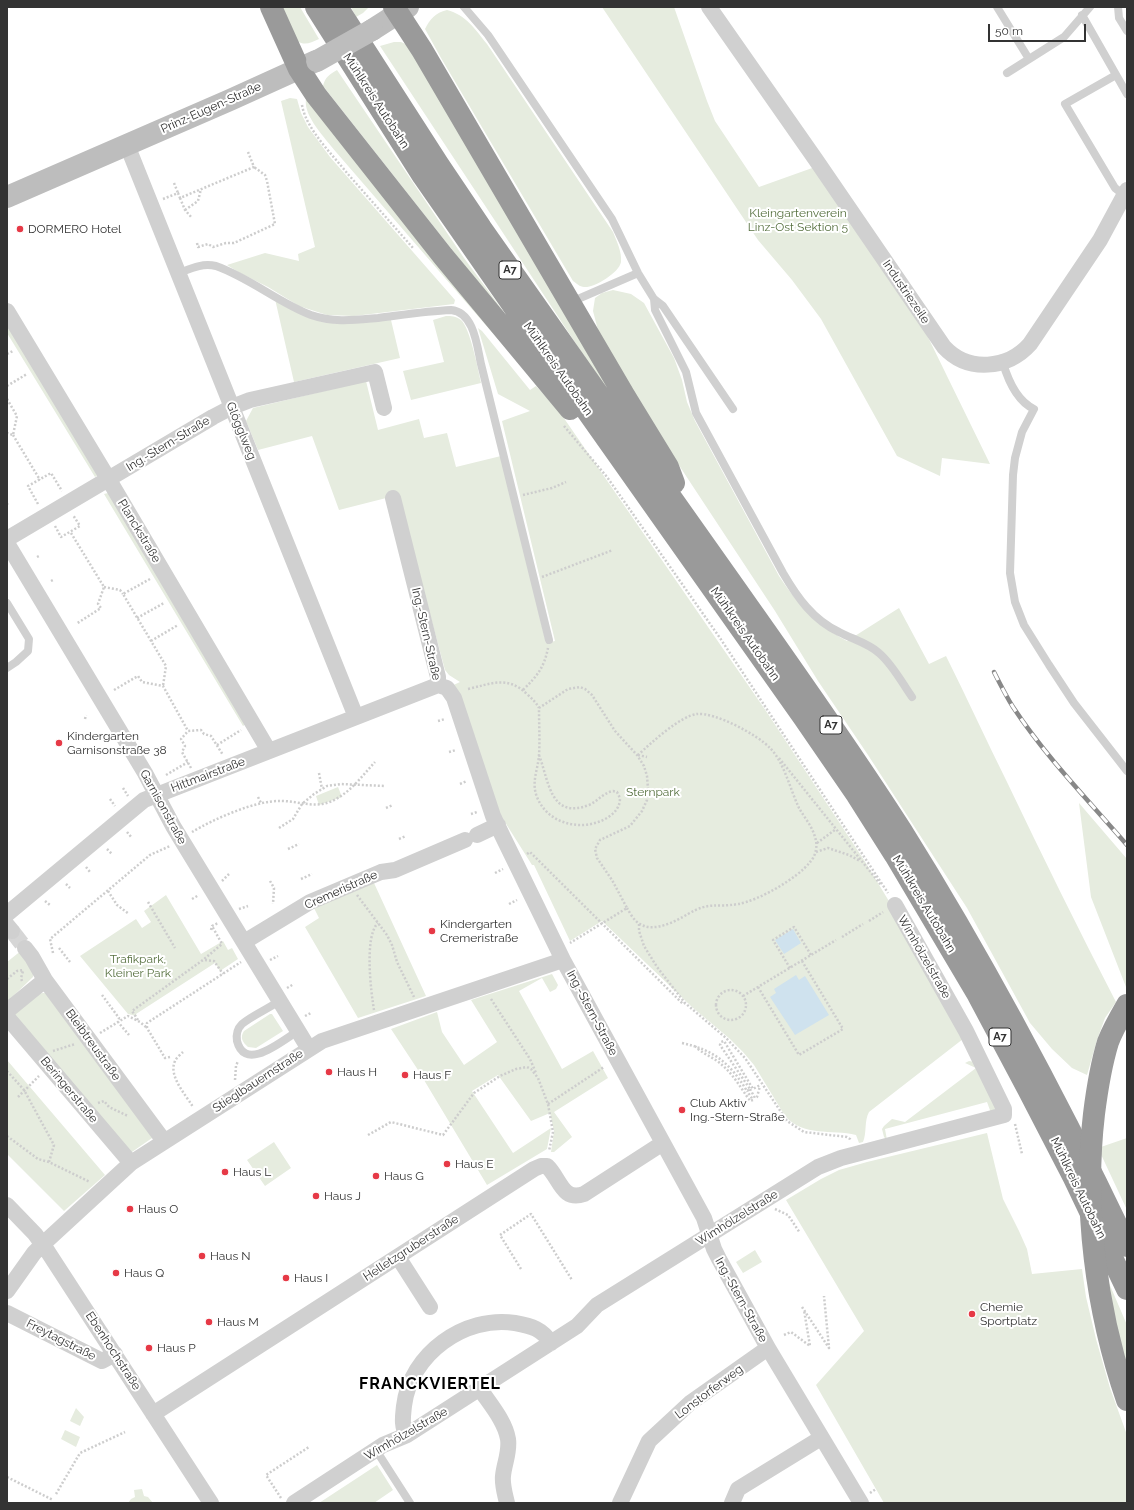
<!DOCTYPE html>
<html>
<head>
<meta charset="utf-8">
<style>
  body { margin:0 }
  #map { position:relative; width:1134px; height:1510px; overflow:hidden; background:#fff; font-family:Raleway,sans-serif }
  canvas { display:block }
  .frame { position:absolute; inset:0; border:8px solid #333; pointer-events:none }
  .scale { position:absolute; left:988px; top:24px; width:98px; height:18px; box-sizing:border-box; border:2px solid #333; border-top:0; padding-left:5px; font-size:12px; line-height:14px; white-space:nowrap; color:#333; -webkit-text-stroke:3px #fff; paint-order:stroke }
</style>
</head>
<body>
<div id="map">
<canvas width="1134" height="1510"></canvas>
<div class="frame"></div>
<div class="scale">50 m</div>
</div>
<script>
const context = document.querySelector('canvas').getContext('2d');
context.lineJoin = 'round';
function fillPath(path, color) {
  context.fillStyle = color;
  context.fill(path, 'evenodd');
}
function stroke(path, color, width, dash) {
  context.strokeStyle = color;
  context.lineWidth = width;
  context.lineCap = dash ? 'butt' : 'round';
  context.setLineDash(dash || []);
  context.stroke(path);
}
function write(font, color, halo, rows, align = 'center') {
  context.font = font + ' Raleway,sans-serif';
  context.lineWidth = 4;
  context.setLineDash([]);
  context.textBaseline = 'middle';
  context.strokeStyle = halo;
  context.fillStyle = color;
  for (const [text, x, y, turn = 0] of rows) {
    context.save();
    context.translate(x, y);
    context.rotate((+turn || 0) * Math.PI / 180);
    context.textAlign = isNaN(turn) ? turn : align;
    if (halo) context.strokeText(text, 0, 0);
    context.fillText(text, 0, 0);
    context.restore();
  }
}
fillPath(new Path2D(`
  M281,7h19l19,32c-9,4 -14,7 -22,2z
  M351,7h18l-6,6 -7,4z
  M602,7h72l33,94 8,20 44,66 56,-20 110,164 65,133 -48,-6 -2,18 -43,-20 -76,-137 -29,-39 -34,-40z
  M447,10c19,5 28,19 40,34l126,188c4,10 9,20 8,30 -2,11 -27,26 -37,25 -4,0 -8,-4 -11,-6l-132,-223 -16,-29c5,-10 10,-16 22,-19z
  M394,42h7l9,4 224,386 -254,-386z
  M337,70l127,188 85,115 -226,-287c2,-9 7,-12 14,-16z
  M290,98l7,1 4,14 7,14 22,30 125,143 -1,4 -100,12 -27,-1 -28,-9 -31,-19 -28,-14 -13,-8 38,-12 34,8 -1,-7 17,-7 -34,-146z
  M306,99l229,283 -199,-230c-10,-13 -33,-36 -30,-53z
  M613,290l18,4 13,9 30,55 8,22 5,22 8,19 84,155c20,30 35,47 68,65l52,-33 30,56 17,-8c21,42 40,84 61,126 35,73 71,147 109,220l-11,16 -8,22 -10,35 -15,-7 -20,-19 -22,-26 -63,-115 -99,-153 -50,-74 -43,-70 -141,-214 -35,-63 -6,-23 2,-13 7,-5z
  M275,299l47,23 18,2 51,-4 9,38 -106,24z
  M446,316c5,0 10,0 15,4 9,8 17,49 20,63l-70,17 -8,-29 41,-9 -11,-42z
  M7,325l91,150 -3,2 -88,-144z
  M478,328l4,3 48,59 6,-4 23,25 207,300 98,149 37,61 62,118 -94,73c-5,9 -2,21 -6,30l-4,1 -3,-8c-24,-6 -53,2 -71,-19l-31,-51 -11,-13 -13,-13 -38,-32 -90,-86 -32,20 -36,-76h-2l-48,-76 -37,-101 13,-6 -11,-7 -4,-5 -47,-175 -59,15 -27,-74 -54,14 -12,-29 7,-13 113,-27 12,49 41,-11 5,19 23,-5 9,34 45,-11 45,187 9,-2 -53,-220 28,-10 -32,-17z
  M108,493l138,231 -3,2 -139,-232z
  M338,787l4,10 -23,8 -3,-9z
  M1079,803l48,56v127l-1,1 -35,-90z
  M374,883l52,113 -68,22 -53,-91 14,-9 -5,-10z
  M166,895l35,59 22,-13 5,9 4,-2 6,11 -18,12 -5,-8 -79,51 1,2 -9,-2 -48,-58 56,-37 6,9 9,-6 -7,-11z
  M22,950l11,21v6l-26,25v-40z
  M552,974l6,11 -2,4 -6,3 -8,-14 -23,13 43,78 31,-18 15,27 -54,34 18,25 -18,15h-3l3,-21 -4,-18 -19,8 -33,-46 -26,16 41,62 38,-25 -4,21 -60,36 -69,-115 -27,-41 46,-17 5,20 22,33 33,-23 -26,-42z
  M43,993h4l108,143 -26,18 -114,-137v-3l23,-20z
  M270,1014h2l11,17 -27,17 -8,-1c-6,-5 -8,-10 -4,-16z
  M7,1060l98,115 -41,36 -57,-57z
  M969,1061l6,1 22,43 -1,5 -5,3 -4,-11 -102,27 2,11 -3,-3 -2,-8 2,-3 8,-7 13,3 71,-54 -11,-5z
  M987,1133l16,66 16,32 8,18 5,25 50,-5 4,28 10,42 14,49 17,47v68h-243l-68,-118 48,-54 -78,-131 35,-21 18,-9 28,-8z
  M1127,1138v72l-29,-62z
  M274,1142l17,26 -26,18 -18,-26z
  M755,1250l7,12 -19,11 -7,-11z
  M1106,1276l21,49v49z
  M76,1408l8,9 -4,9 -10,-5z
  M65,1430l15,7 -4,10 -15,-8z
  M377,1465l16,25 -19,13h-55z
  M142,1489l2,7 4,1 5,6h-25l3,-4 4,-2 -1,-7z`), '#e6ecdf');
fillPath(new Path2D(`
  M793,929l8,14 -17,11 -9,-14z
  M796,975l3,5 6,-4 24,39 -34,20 -25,-38 6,-4 -2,-4z`), '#cfe2ee');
stroke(new Path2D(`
  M12,931l13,17`), '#d6d6d6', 16, [16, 8]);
stroke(new Path2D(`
  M302,105c4,24 30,49 45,68 22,25 44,50 66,75
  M174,183l4,10
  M180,198l5,12 7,8
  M163,199l15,-6 2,5 74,-31 -6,-15
  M185,210l13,-9 3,-12
  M197,243l1,4 10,-3 5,3 13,-4h8l41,-19 -8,-43 -2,-6 -11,-8
  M7,354l6,-3
  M7,386l20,-12
  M7,399l10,17 -4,19 -6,-2
  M564,426l43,51 113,161 168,255
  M13,435l27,45
  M523,495l29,-7 14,-6
  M7,504l1,-1
  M38,504l-10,-18 23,-13 11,18
  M55,526l6,11 19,-11 -7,-11
  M71,533l33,54 -6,17 3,4 -25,16
  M37,557l2,-1
  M542,577l71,-27
  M150,579l-27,15 43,72 -3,20
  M51,581l2,-1
  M104,587l16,3 3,4
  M137,618l27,-15
  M151,641l27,-16
  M468,689c23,-5 39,-14 59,5 5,5 9,8 12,14
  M114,690l24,-14 4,6 21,4 25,45
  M523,690c14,-14 21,-22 25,-42
  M85,719l1,-4
  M438,721l7,-2
  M217,745l24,-15
  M449,752l7,-2
  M539,755c10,26 11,65 50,50 9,-4 14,-12 24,-14l4,1 3,6c0,9 -5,15 -13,20 -24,14 -59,7 -70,-21 -6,-15 1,-27 2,-42 1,-15 0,-31 0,-47l29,-19 12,-2 5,2 7,6 23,36 22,24 7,11 3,10 1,13 -1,11 -5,11 -12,15 -30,14 -5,9 2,9 15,22 15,28 -57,35
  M638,755l9,2
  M779,758l102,127
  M191,768l-9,-16 3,-6 -4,-7 7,-8 13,-1 3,4 7,2 12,19
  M319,773l3,16
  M166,775l22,-13
  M460,784l7,-3
  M123,788l5,8
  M258,797l3,6
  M110,799l5,7
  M386,808l7,-3
  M471,814l6,-2
  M279,828l14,-9 9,-15 12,-10 13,-8 14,-2 44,2
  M127,832l5,6
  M192,832c22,-13 64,-32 89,-31 18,0 34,8 51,0 18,-8 30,-25 43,-39
  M399,839l7,-3
  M817,843l19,-14
  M107,849l5,5
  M288,849l11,-5
  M816,852l12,-4 21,7 11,6
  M527,854l3,-2 153,152 2,-1
  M86,867l4,5
  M495,873l8,-4
  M301,879l11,-5
  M222,881l7,-7
  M270,881l4,7 -1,16
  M66,884l4,4
  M108,891l9,14 12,9
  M357,895l30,40 5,10 5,17 17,35
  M192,899l7,-4
  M45,901l5,4
  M148,902l27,46
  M509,904l8,-4
  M627,908c3,5 7,13 13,16 14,9 36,-3 48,-10 22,-13 28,-6 50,-10 20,-3 60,-26 72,-42 6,-6 8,-17 5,-25 -3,-11 -11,-20 -16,-29 -9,-19 -15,-46 -29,-60 -12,-13 -55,-36 -73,-34 -17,2 -46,29 -59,41
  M239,909l9,-3
  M869,921l14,-9
  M639,924v7l5,15 13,21 28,36 41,35 19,20 42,63 17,11 43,5 3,2 1,2
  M211,930l1,-4 6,-3
  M842,937l21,-13
  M59,948l11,14
  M53,953l-3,-14 100,-84 20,-9
  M205,960l9,1 9,13
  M270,960l8,-4
  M790,968l-17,-28 21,-13 17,28
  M7,979l10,-8 7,-1
  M22,981l-1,-3 2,-7
  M758,987l41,68 44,-26 -41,-68
  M287,988l7,-4
  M716 1005a15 15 0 1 1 30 0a15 15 0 1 1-30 0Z
  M102,995l17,23 -1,4 11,13
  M743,996l93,-56
  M491,999l39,60 6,14
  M374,1010c-3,-18 -10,-74 4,-87
  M305,1016l6,-3
  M138,1020l-6,-9 71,-51 19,-16 -10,-18
  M100,1033l28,-17 12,6 6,5
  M682,1043c32,7 48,20 65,48l3,-2 -30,-44 1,-3 3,-1 29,48 7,-4
  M695,1046c6,7 18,11 26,18 12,10 20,24 29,37l3,-1 -6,-9
  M53,1051l22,-7
  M183,1052c-2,2 -7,6 -8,9 -7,15 11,34 18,46
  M170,1057l-5,1 -18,-30v-5l94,-61
  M7,1071l17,19 30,55 -5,17
  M235,1080l1,-14 2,-5
  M750,1089l5,9 2,-1 3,-11
  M18,1097l21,-21
  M98,1103l6,-2 5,6 19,9
  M548,1104l56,-37
  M1015,1124l7,30
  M368,1135l23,-13 52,13 31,-42 26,-17 16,-7 11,-2 4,2 7,9 10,26 5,28 -4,19
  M7,1136l31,23 11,3 41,20
  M775,1209l13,6 12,18
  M521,1269l-21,-34 31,-21 41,66
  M802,1307l2,3
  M784,1335l7,-3 19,14 -6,-36 25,38 -5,-52
  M7,1477l46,23
  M870,1493l6,-4
  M56,1494l24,-41 45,-21
  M281,1498l-15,-23 43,-28`), '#cdcdcd', 2.5, [2, 2]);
stroke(new Path2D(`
  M464,7l24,28 124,184 26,54 16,26 9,7 70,103
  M997,7l32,52
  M1118,7l1,11 8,13
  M1082,15l45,79
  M1007,73l57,-36 26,-30
  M1116,75l-51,29 50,84 9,7
  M179,273c13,-5 23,-10 37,-7 34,12 63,37 95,49 23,8 44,5 67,3 24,-3 49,-7 73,-8 23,2 26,36 30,54l68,276
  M654,299l1,11 31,62 10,41 87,160c14,24 30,47 56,59 13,7 29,11 40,21 14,12 23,30 33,44
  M571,302l67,-29
  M1003,363c5,17 14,38 31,46l-12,23 -7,26 -2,17 -3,98 5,29 9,23 25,40 25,38 53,68
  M7,603l22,36 -1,12 -12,11 -9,6
  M279,1001c-11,8 -26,14 -37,23 -5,5 -6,11 -5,17 8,32 46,-1 61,-10
  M376,1450l34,53`), '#d0d0d0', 8);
stroke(new Path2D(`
  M709,7l107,153 128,187c24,26 64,22 86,-3l70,-104 27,-50
  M127,145l229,572
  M7,311l102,169 160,271
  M393,498l45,179v8
  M7,539l206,-122 19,-10 18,-7 125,-28 9,36
  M7,543l138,230 28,53 136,223
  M438,685l9,3 7,10 39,118 10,21 60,123 141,258 10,31 5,10 49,89 93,155
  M477,835l21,-10
  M7,914l137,-114 294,-115
  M7,925l5,6
  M244,942l66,-40 71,-30 14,-2 70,-30
  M25,948l7,9 13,23 119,161
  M7,1011l38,-31
  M7,1017l124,146
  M7,1205l28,29 13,18 163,251
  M398,1257l32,50
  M7,1291l27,-38 9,-9 88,-81 191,-122 241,-81
  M7,1313l95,48 13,-7
  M480,1389c10,15 25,32 28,50 2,13 -4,25 -5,37 -1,9 2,18 4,27
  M153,1414l381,-245 7,-3h6c13,12 15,36 37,28l79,-51
  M407,1435c-6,-9 -4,-19 -3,-29 6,-52 61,-91 111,-83 17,3 27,6 36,20
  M294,1503l89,-58 24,-10 170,-109 20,-21 221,-138 23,-9 163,-43v-6l-38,-78 -71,-126
  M620,1503l29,-62 41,-38 78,-55
  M732,1503l6,-14 83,-51`), '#d0d0d0', 16);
stroke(new Path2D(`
  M372,30l36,-23
  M7,197l223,-97 86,-39`), '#bdbdbd', 22);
stroke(new Path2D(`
  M271,7l28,62 17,26 127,161 127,153
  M316,7l107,169 121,174 260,368 53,77 38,60 83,140 50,94 46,89 53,111
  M337,7l101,157 43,64c83,119 168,238 252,357 57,81 115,162 168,245 84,134 158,274 226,416
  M394,7l28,43 202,345 44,72 6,16`), '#9a9a9a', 22);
const rail = new Path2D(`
  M994,672c6,12 12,24 19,35 33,50 75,93 114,138`);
stroke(rail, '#888', 4.5);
stroke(rail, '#fff', 3, [9]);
stroke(new Path2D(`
  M317,61l55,-31`), '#bdbdbd', 22);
stroke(new Path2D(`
  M1127,1005c-7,12 -14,24 -19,37 -7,23 -11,48 -14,72 -11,94 2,196 33,286`), '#9a9a9a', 22);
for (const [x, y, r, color] of [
  [20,229,4,"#e63946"],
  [59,743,4,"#e63946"],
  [432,931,4,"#e63946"],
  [329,1072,4,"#e63946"],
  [405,1075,4,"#e63946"],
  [682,1110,4,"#e63946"],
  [447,1164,4,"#e63946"],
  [225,1172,4,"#e63946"],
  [376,1176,4,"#e63946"],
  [316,1196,4,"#e63946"],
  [130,1209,4,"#e63946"],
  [202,1256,4,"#e63946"],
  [116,1273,4,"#e63946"],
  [286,1278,4,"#e63946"],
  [972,1314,4,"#e63946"],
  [209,1322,4,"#e63946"],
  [149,1348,4,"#e63946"]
]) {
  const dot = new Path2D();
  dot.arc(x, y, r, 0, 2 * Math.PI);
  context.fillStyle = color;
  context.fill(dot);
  stroke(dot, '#fff', 1.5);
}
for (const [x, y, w] of [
  [510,270,22],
  [831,725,22],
  [1000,1037,22]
]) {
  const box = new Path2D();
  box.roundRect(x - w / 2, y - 9, w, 18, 3);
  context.fillStyle = '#fff';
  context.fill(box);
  stroke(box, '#333', 1);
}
write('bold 11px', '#333', null, [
  ["A7",510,270],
  ["A7",831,725],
  ["A7",1000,1037]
]);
write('12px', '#333', '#fff', [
  ["Mühlkreis Autobahn",376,101,57],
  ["Prinz-Eugen-Straße",211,108,-24],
  ["Industriezeile",906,292,56],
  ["Mühlkreis Autobahn",558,369,55],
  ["Glögglweg",241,431,68],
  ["Ing.-Stern-Straße",168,444,-31],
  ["Planckstraße",139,531,59],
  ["Ing.-Stern-Straße",426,634,77],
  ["Mühlkreis Autobahn",745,634,55],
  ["Hittmairstraße",208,775,-21],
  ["Garnisonstraße",163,807,61],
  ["Cremeristraße",341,890,-24],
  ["Mühlkreis Autobahn",924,904,59],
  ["Wimhölzelstraße",924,957,60],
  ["Ing.-Stern-Straße",592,1013,62],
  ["Bleibtreustraße",93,1045,54],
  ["Stieglbauernstraße",258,1081,-33],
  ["Beringerstraße",69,1090,50],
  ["Mühlkreis Autobahn",1078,1188,64],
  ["Wimhölzelstraße",737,1218,-32],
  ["Helletzgruberstraße",411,1248,-33],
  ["Ing.-Stern-Straße",741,1300,61],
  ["Freytagstraße",61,1340,27],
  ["Ebenhochstraße",113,1351,57],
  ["Lonstorferweg",709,1392,-37],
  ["Wimhölzelstraße",406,1434,-30]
]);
write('12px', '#56703f', '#fff', [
  ["Kleingartenverein",798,213],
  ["Linz-Ost Sektion 5",798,227],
  ["Sternpark",653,792],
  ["Trafikpark,",138,959],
  ["Kleiner Park",138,973]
]);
write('12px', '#333', '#fff', [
  ["DORMERO Hotel",28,229],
  ["Kindergarten",67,736],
  ["Garnisonstraße 38",67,750],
  ["Kindergarten",440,924],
  ["Cremeristraße",440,938],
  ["Haus H",337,1072],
  ["Haus F",413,1075],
  ["Club Aktiv",690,1103],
  ["Ing.-Stern-Straße",690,1117],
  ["Haus E",455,1164],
  ["Haus L",233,1172],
  ["Haus G",384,1176],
  ["Haus J",324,1196],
  ["Haus O",138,1209],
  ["Haus N",210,1256],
  ["Haus Q",124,1273],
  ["Haus I",294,1278],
  ["Chemie",980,1307],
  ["Sportplatz",980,1321],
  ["Haus M",217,1322],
  ["Haus P",157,1348]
], 'left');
context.letterSpacing = '1px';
write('bold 16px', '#000', '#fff', [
  ["FRANCKVIERTEL",430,1384]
]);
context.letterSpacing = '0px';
</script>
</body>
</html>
